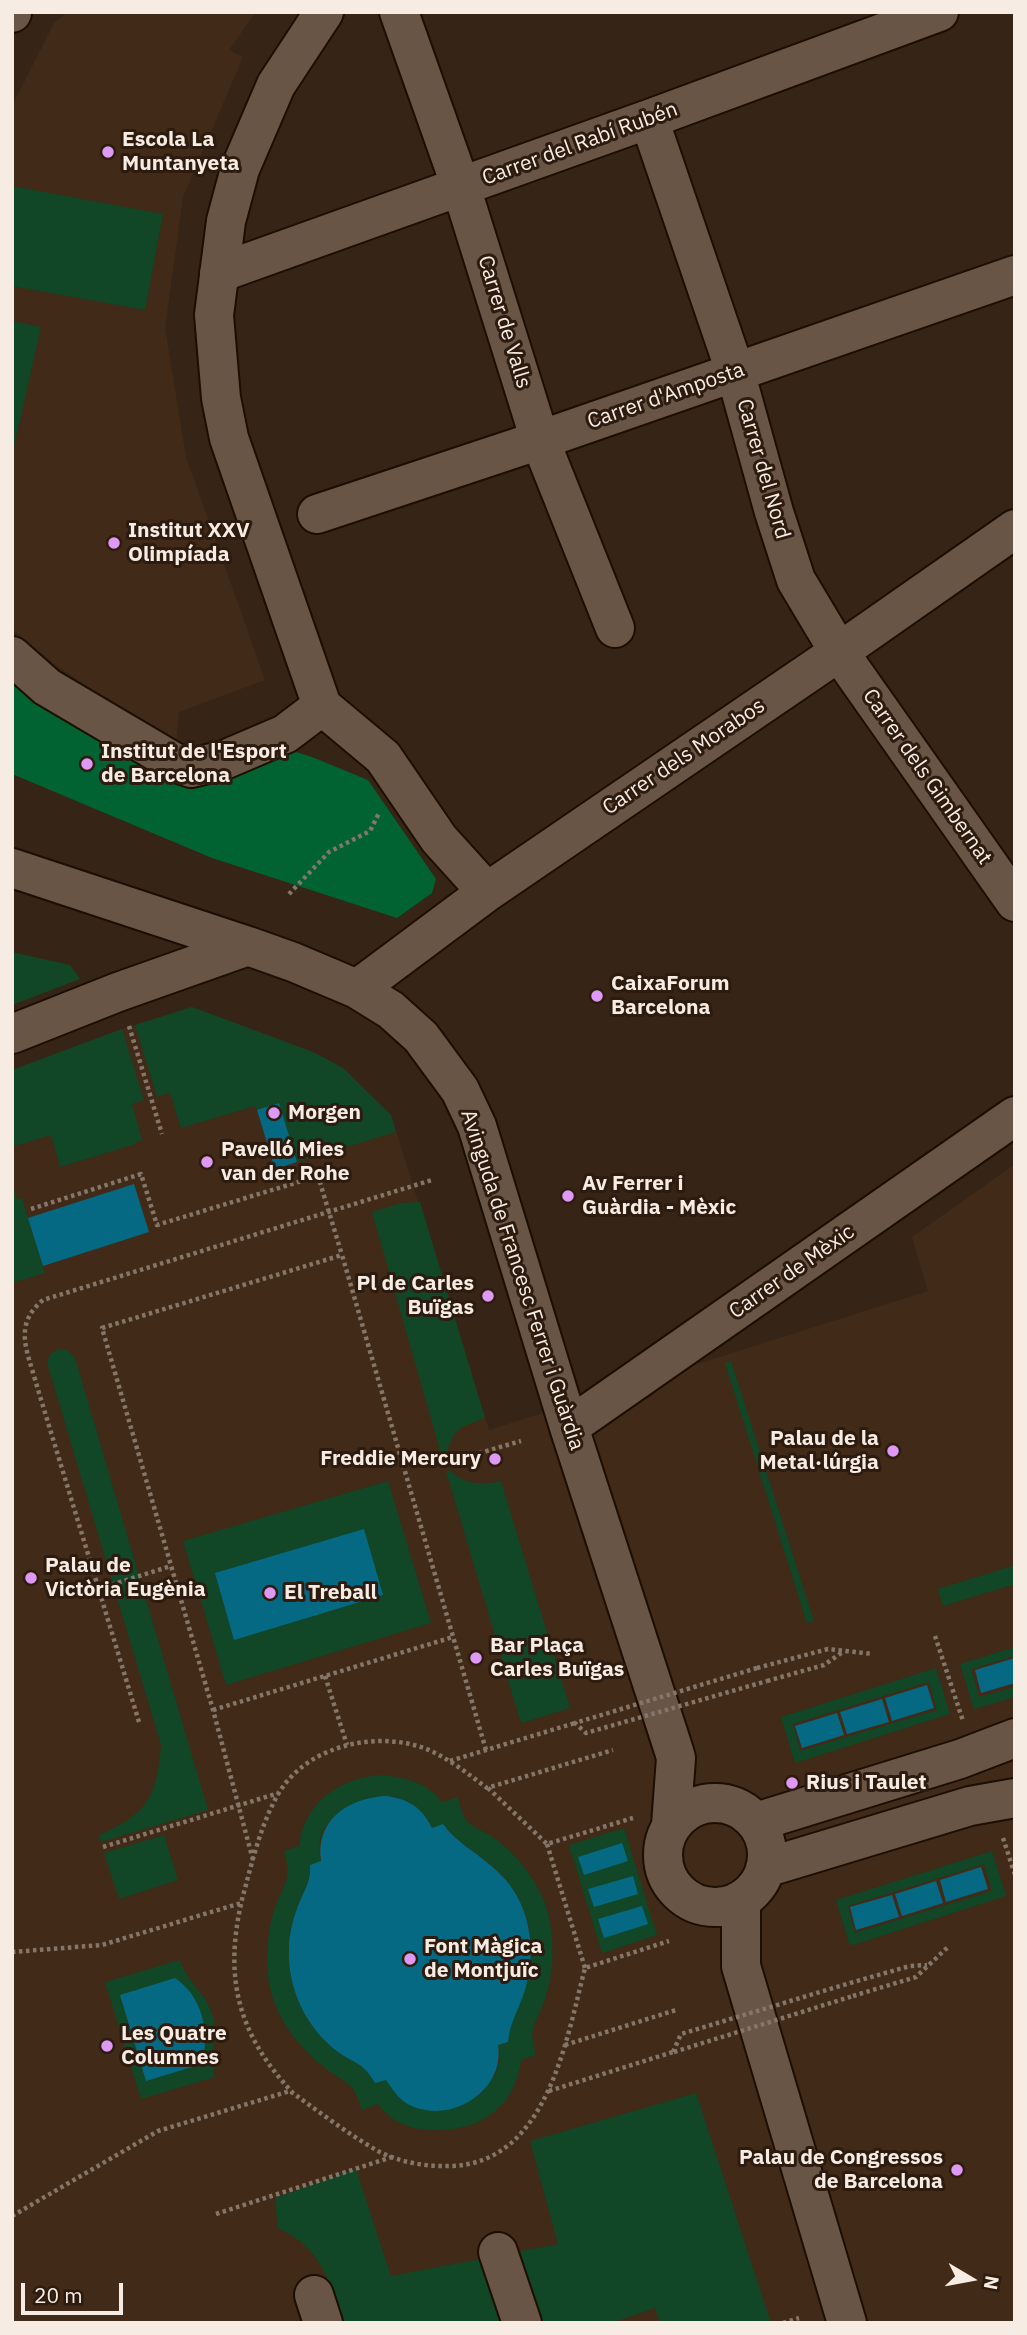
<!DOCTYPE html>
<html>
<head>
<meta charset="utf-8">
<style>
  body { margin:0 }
  #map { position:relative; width:1027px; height:2335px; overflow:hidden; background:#362517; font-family:"IBM Plex Sans",sans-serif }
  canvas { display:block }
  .frame { position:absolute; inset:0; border:14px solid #f7ece3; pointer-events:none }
  .north { position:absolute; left:936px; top:2244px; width:70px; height:70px; -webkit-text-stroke:5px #2c1b0e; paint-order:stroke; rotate:100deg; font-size:19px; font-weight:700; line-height:28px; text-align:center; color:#f7ece3 }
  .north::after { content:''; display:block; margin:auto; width:24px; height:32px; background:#f7ece3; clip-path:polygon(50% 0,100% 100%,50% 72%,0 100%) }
  .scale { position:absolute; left:21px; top:2283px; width:102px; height:32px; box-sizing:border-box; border:4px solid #f7ece3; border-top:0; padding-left:9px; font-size:21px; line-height:24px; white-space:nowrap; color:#f7ece3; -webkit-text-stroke:5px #2c1b0e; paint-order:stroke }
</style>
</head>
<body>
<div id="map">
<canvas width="1027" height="2335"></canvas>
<div class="frame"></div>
<div class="north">N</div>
<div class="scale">20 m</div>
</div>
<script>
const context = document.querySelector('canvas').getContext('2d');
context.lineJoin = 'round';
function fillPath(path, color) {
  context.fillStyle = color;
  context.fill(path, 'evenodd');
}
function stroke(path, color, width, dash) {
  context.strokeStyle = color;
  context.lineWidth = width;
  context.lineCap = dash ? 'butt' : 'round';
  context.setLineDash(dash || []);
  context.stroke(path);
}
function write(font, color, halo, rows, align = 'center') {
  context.font = font + ' "IBM Plex Sans",sans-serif';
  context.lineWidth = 6;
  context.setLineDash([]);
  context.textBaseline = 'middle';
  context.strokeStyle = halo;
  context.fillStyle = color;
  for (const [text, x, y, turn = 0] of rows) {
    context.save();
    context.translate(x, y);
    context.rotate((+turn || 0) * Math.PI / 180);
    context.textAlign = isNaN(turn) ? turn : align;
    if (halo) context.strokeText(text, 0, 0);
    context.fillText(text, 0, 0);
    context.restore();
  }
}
fillPath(new Path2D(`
  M68,12h188l-27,38 14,7 -60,140 -18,131 21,129 79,223 -86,32 -3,35 -122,-83 -42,-35v-523l42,-83z
  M192,1007l121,45 30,16 48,47 98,315 439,-139 -16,-54 103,-73v1159h-1003v-1253l110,-41z`), '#412a17');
fillPath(new Path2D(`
  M12,186l151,28 -18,96 -133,-24z
  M12,321l29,6 -29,129z
  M12,952l58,13 10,14 -68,26z
  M192,1007l121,45 30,16 48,47 5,17 -99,30 -18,-59 -22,7 -2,-4 -74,22 -11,-35 -13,4 -22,-72z
  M122,1029l22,71 -12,4 10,36 -6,2v2l-76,23 -9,-32 -39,12v-77z
  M12,1184l5,15 5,-1 23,75 -33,10z
  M420,1202l65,216c-23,9 -33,10 -38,36l-5,3 -70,-245 29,-9z
  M58,1349l9,1 8,8 133,452 -107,32 -2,-7c48,-21 58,-38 62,-90l-113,-379c-1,-9 2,-13 10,-17z
  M731,1361l83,260 -7,2 -82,-260z
  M450,1470c14,15 31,15 51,11l69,227 -48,15 -2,-3 -74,-249z
  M388,1481l43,142 -205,62 -43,-144z
  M1015,1565v19l-72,22 -5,-17z
  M1015,1647v9l-44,13 8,28 36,-10v10l-41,12 -14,-45z
  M936,1668l14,46 -155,49 -14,-46zM929,1682l8,28 -137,41 -7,-27z
  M379,1775c25,2 47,6 63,27l16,-5c2,8 4,19 10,25 6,6 16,9 23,14 23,15 44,41 54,67 10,31 10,66 0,96 -9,27 -18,26 -9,56l-15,5c-6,50 -45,73 -92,70 -21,-1 -39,-9 -51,-26l-16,6c-9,-30 -15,-25 -37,-42 -26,-21 -46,-45 -54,-77 -7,-23 -4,-58 3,-80 9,-28 19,-29 10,-60l15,-5c5,-43 39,-67 80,-71zM385,1796c23,3 37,11 47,32l11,-3c15,20 39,30 57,49 23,23 37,62 29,95 -6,25 -19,47 -21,73l-10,3 2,15 -5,15 -15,20 -49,15 -11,-2 -18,-8 -16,-21 -11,3c-12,-20 -21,-18 -37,-30 -32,-24 -51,-64 -49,-104 0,-15 5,-33 11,-47 6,-13 11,-21 10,-36l11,-3c-2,-12 -3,-30 7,-38 11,-10 43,-21 57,-28z
  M624,1828l33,107 -55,18 -33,-108z
  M164,1835l14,45 -59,19 -15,-46z
  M992,1851l14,45 -156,50 -14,-46zM984,1864l8,27 -137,42 -7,-27z
  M180,1960c6,21 27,33 33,57 6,20 -4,41 2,60l-74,22 -36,-117z
  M696,2093l75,230h-111l-5,-15 -43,15h-270c-12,-43 -21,-75 -64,-95l-3,-30 81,-29 35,107 167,-32 -28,-103z`), '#114627');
fillPath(new Path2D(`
  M12,673l143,100 12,4 116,-29 29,9 56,23 68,99 -4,14 -35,25 -185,-60 -200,-84z`), '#016232');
fillPath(new Path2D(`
  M279,1103l18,59 -22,7 -18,-59z
  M134,1184l15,48 -106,34 -15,-48z
  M364,1529l19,66 -149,45 -19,-67z
  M1015,1658v25l-34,10 -6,-23z
  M927,1685l7,23 -42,13 -7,-23z
  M882,1699l7,23 -42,12 -7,-22z
  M837,1713l7,22 -42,13 -7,-22z
  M386,1796c22,3 36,11 46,32l11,-4c15,21 39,31 57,50 31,30 37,77 25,116 -6,19 -15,32 -17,52l-10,3c8,49 -55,84 -95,56 -7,-6 -12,-14 -17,-21l-11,3c-12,-21 -20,-19 -37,-31 -32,-24 -51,-64 -49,-104 0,-15 5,-33 11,-47 6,-14 11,-21 10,-36l11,-4c-6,-41 27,-63 65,-65z
  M622,1843l6,18 -44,14 -6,-18z
  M981,1867l7,22 -42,13 -6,-22z
  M633,1876l5,18 -44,13 -6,-18z
  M936,1881l7,22 -41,13 -7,-22z
  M892,1895l7,22 -43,13 -6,-23z
  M642,1906l6,18 -44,14 -6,-19z
  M175,1978c28,19 35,55 27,86l-56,17 -26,-86z`), '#066983');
const minor = new Path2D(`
  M324,12l-48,73 -36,84 -14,52 -12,94 7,83 8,40 93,268 61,51 56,82 48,53
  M399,12l62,175 79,253 75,188
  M12,13v-1
  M649,119l86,252 39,141 22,68 43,72 176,250
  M219,273l430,-154 290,-107
  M317,514l223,-74 475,-165
  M12,656l35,31 127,75 17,6 33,-8 61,-26 37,-28
  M12,868l236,78 45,16 64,27 34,21 30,27 39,53 17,36 92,301 105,324 2,7 -5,67
  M357,989l130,-97 352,-240 176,-123
  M12,1034l106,-42 130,-46
  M569,1427l446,-311
  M663 1855a52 52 0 1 1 104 0a52 52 0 1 1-104 0Z
  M756,1822l204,-63 55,-21
  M765,1868l205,-62 45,-8
  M741,1900v66l106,357
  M498,2252l24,71
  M314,2295l9,28`);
stroke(minor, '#1d0e02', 42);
stroke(new Path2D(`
  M289,894l40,-42 41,-21 9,-18
  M129,1026l33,108
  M31,1209l110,-35 16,51 161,-49 24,79
  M445,1463l76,-22
  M98,1589l73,-23
  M935,1636l28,85
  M757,1668l71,-19 45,5
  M325,1676l22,69
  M767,1681l57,-16 20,-14
  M213,1710l240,-73
  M139,1722l-103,-339c-9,-33 -23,-58 7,-83l389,-120
  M450,1761l125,-38
  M488,1788l59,56 86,-26
  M1003,1838l12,37
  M547,1844l38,124
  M103,1847l176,-54
  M253,1860l-40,-150 -111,-382 240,-73 144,495
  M241,1904c-17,76 -2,131 51,188
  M12,1952l90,-7 139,-42c10,-36 18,-74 36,-107 27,-49 96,-66 147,-48 23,9 43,25 63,40l126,-38
  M850,1983l60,-17 17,-1
  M853,1996l63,-19 32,-30
  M565,2045l111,-35
  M549,2091l124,-39
  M216,2214l176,-57
  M12,2216l146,-85 132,-40c28,20 58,43 88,60 21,11 48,16 72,15 97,-2 116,-125 135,-198l84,-27
  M783,2323l16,-5`), '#85766a', 4.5, [3.5, 3.5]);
stroke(minor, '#695546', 38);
stroke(new Path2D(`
  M757,1668l-182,55 11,10 181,-52
  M673,2052l8,-18 169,-51
  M674,2052l179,-56`), '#85766a', 4.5, [3.5, 3.5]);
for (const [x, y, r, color] of [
  [108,152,7,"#dd99f4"],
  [114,543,7,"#dd99f4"],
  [87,764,7,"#dd99f4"],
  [597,996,7,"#dd99f4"],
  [274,1113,7,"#dd99f4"],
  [207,1162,7,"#dd99f4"],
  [568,1196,7,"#dd99f4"],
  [488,1296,7,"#dd99f4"],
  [893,1451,7,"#dd99f4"],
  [495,1459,7,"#dd99f4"],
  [31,1578,7,"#dd99f4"],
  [270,1593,7,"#dd99f4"],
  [476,1658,7,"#dd99f4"],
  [792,1783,7,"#dd99f4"],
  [410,1959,7,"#dd99f4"],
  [107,2046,7,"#dd99f4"],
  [957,2170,7,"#dd99f4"]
]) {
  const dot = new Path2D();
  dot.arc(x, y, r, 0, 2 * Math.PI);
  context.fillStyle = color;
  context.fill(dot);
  stroke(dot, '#2c1b0e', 2.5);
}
write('bold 21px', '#f7ece3', '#2c1b0e', [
  ["Escola La",122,140],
  ["Muntanyeta",122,164],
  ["Institut XXV",128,531],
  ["Olimpíada",128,555],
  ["Institut de l'Esport",101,752],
  ["de Barcelona",101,776],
  ["CaixaForum",611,984],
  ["Barcelona",611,1008],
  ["Morgen",288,1113],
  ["Pavelló Mies",221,1150],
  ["van der Rohe",221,1174],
  ["Av Ferrer i",582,1184],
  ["Guàrdia - Mèxic",582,1208],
  ["Pl de Carles",474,1284,"right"],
  ["Buïgas",474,1308,"right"],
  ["Palau de la",879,1439,"right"],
  ["Metal·lúrgia",879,1463,"right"],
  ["Freddie Mercury",481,1459,"right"],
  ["Palau de",45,1566],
  ["Victòria Eugènia",45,1590],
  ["El Treball",284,1593],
  ["Bar Plaça",490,1646],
  ["Carles Buïgas",490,1670],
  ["Rius i Taulet",806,1783],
  ["Font Màgica",424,1947],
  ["de Montjuïc",424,1971],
  ["Les Quatre",121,2034],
  ["Columnes",121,2058],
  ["Palau de Congressos",943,2158,"right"],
  ["de Barcelona",943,2182,"right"]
], 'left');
write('21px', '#f7ece3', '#2c1b0e', [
  ["Carrer del Rabí Rubén",580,144,-20],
  ["Carrer de Valls",504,322,73],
  ["Carrer d'Amposta",666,396,-19],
  ["Carrer del Nord",763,469,74],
  ["Carrer dels Morabos",684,757,-34],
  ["Carrer dels Gimbernat",927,777,55],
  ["Carrer de Mèxic",792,1272,-35],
  ["Avinguda de Francesc Ferrer i Guàrdia",522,1280,72]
]);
</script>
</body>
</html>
